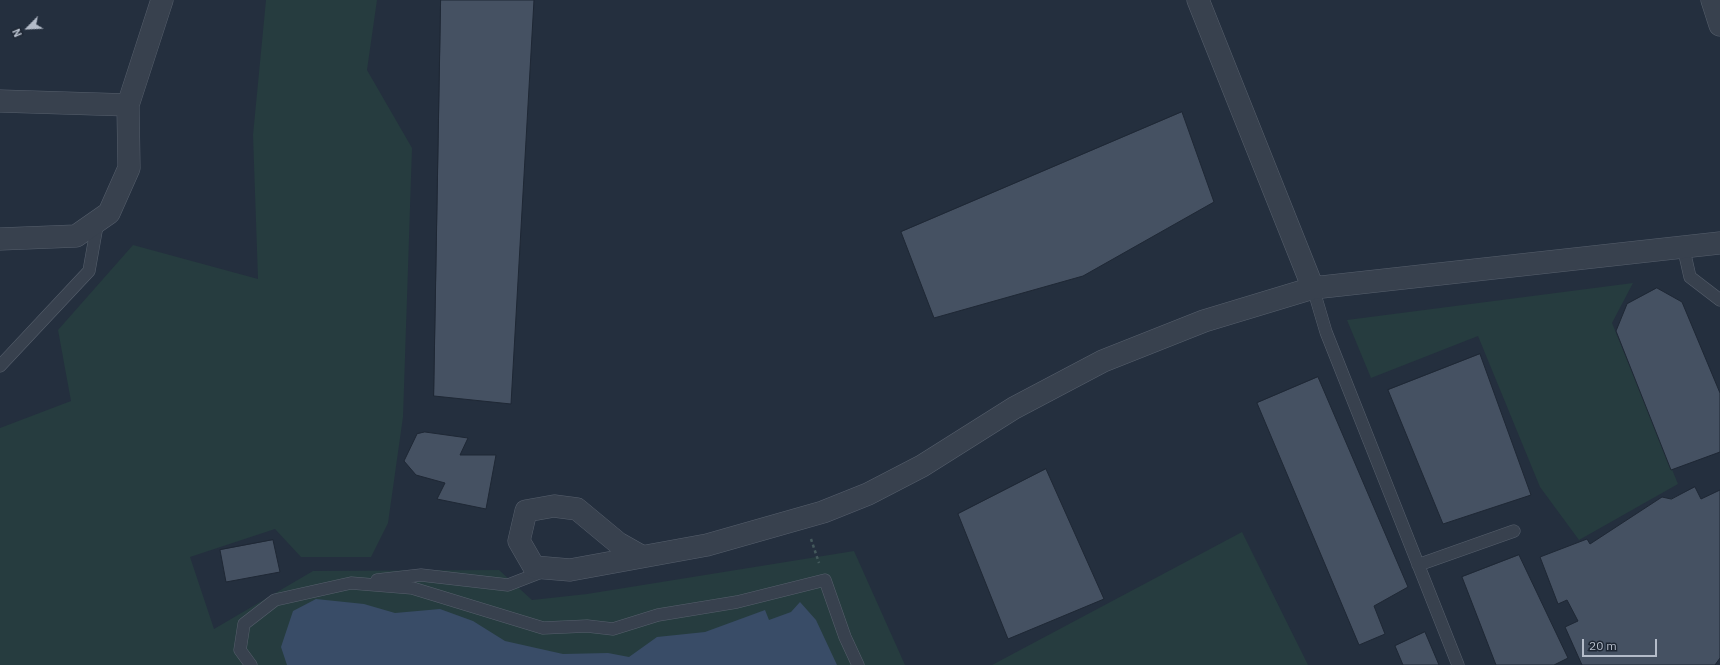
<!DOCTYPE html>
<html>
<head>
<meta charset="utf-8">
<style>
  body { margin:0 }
  #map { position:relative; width:1720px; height:665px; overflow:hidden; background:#242f3e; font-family:"IBM Plex Sans",sans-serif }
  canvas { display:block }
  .north { position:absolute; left:8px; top:8px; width:40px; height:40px; -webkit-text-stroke:3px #1d2633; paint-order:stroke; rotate:246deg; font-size:11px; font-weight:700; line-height:16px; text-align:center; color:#b4bcc9 }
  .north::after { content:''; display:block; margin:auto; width:14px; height:18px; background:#b4bcc9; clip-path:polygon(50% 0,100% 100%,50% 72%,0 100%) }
  .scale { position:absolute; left:1582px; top:639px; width:75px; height:18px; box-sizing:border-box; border:2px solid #b4bcc9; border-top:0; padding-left:5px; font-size:12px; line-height:14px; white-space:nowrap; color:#b4bcc9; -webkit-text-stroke:3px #1d2633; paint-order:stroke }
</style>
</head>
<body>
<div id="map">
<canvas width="1720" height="665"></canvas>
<div class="north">N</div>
<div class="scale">20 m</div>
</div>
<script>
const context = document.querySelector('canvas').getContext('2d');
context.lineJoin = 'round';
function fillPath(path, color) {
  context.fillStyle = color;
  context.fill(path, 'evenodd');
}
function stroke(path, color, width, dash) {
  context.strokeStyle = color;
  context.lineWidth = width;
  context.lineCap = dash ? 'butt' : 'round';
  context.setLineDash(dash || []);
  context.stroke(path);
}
fillPath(new Path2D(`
  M266,0h111l-10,70 45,78 -9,269 -15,106 -17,34h-70l-26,-28 -85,28 24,72 99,-58 186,-1 33,30 55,-6 267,-43 51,114h-905v-237l71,-27 -13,-71 75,-85 125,34 -5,-144z
  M1633,283l-21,40 66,161 -99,56 -39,-53 -62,-151 -107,42 -24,-58z
  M1242,532l66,133h-316z`), '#263c3f');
fillPath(new Path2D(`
  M316,599l48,5 31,9 45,-4 33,12 32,20 58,13 45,-1 21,4 28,-20 48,-5 60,-22 4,10 22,-8 9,-10 16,18 21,45h-550l-6,-18 12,-36z`), '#394c67');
const building = new Path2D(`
  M441,0h93l-23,404 -77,-8z
  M1182,112l32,90 -131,74 -149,42 -33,-86z
  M1657,288l25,14 38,91v59l-49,18 -55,-139 11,-27z
  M1480,354l51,141 -88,29 -55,-134z
  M1318,377l90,210 -34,19 11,28 -26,11 -102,-242z
  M425,432l43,6 -8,17h36l-10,54 -49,-10 8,-16 -29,-8 -12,-14 13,-27z
  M1046,469l58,130 -96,40 -50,-125z
  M1695,487l6,12 19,-9v168l-5,7h-133l-17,-38 13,-6 -11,-21 -9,4 -18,-47 47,-18 3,5 72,-47 9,2z
  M273,540l7,32 -54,10 -6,-32z
  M1519,555l49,103 -14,7h-58l-34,-88z
  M1425,632l14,33h-36l-8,-19z`);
fillPath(building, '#455162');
stroke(building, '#1f2835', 1);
const service = new Path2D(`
  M1683,246l7,31 30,23
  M1313,288l13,44 132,333
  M0,366l89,-95 9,-51
  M1418,565l96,-34
  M377,580l44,-5 87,10 31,-12 6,-3
  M251,665l-11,-15 4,-26 31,-24 76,-17 61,5 131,40 44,-2 26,3 45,-14 79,-13 88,-22 20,57 13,28`);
const minor = new Path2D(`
  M0,101l128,4
  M0,239l76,-3 33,-23 20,-45 -1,-63 34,-105`);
const tertiary = new Path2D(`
  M1198,0l115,288
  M1712,0l8,25
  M641,556l-23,-13 -41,-34 -23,-3 -28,5 -7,30 15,26 36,3 137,-25 116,-33 45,-18 54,-28 92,-58 89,-47 101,-40 109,-33 407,-45`);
stroke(service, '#565f6c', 13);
stroke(minor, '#565f6c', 23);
stroke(tertiary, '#565f6c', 23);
stroke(new Path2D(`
  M811,539l8,24`), '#44595c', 2.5, [3, 3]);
stroke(service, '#38414e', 12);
stroke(minor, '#38414e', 22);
stroke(tertiary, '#38414e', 22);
</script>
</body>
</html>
